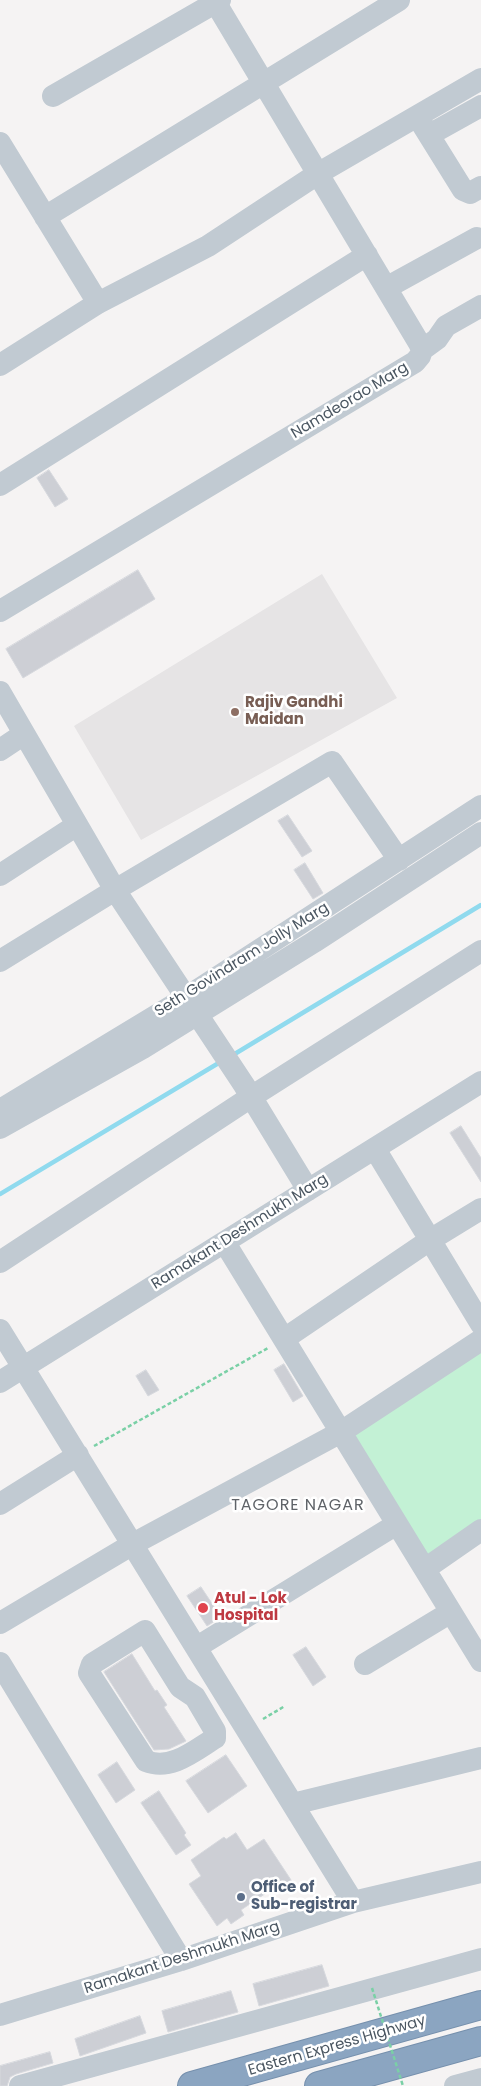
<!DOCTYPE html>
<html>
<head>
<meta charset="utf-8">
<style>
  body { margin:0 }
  canvas { display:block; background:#f5f3f3 }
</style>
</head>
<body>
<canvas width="481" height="2086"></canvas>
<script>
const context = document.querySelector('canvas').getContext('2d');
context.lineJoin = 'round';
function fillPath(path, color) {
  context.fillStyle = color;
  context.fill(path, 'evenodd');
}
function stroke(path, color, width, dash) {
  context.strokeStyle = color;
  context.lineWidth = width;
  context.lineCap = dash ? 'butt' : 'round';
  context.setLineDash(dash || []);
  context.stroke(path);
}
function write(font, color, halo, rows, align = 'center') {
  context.font = font + ' Poppins,sans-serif';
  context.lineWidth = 5;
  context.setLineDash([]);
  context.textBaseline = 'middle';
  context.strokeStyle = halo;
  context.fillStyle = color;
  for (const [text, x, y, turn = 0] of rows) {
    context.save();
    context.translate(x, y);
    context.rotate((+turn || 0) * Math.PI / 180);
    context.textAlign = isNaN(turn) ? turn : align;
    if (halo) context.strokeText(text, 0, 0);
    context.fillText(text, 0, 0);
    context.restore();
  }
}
fillPath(new Path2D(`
  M322,574l75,124 -256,142 -67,-114z`), '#e6e4e5');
fillPath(new Path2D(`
  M481,1340v190l-56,39 -84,-137z`), '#c3f1d5');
stroke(new Path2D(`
  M233,1055l248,-150
  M0,1194l222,-133`), '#90daee', 4.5);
const building = new Path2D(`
  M49,470l19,29 -13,8 -18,-29z
  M138,570l17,29 -132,79 -17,-29z
  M288,815l24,36 -10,6 -24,-36z
  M305,863l18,30 -10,6 -19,-29z
  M461,1126l20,32v24l-31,-49z
  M284,1364l19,32 -10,6 -19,-32z
  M146,1370l13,20 -11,6 -12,-20z
  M201,1587l20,30 -14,9 -20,-30z
  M306,1647l20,30 -13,9 -20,-31z
  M132,1654l23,37 2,-1 10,15 -3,2 22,34 -2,1 -15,7 -15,1 -50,-78z
  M226,1755l21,31 -39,27 -22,-32z
  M117,1762l18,28 -19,13 -18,-28z
  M159,1791l27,42 -2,2 7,10 -15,10 -35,-52z
  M236,1833l11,17 17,-11 29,44 -14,9 -4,-5 -34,23 3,5 -13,9 -4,-6 -10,8 -28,-42 12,-8 -10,-16 33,-23 2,2z
  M322,1965l7,21 -70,20 -6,-22z
  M231,1991l7,21 -70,20 -6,-21z
  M140,2016l6,17 -66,23 -5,-17z
  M50,2052l3,11 -37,11 -6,3 -3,9h-7v-20z`);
fillPath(building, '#cdcfd5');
stroke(building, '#d7d9de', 1);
const highway = new Path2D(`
  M192,2086l289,-81
  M319,2086l162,-45`);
stroke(highway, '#7690ad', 30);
stroke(new Path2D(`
  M94,1446l174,-98
  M263,1719l22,-13`), '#7ad0a6', 2.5, [4, 2.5]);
stroke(new Path2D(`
  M53,96l167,-96
  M417,116l46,74 7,3 11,-6
  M429,135l52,-29
  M0,143l98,160
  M45,217l354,-217
  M386,288l91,-50
  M422,350l15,-11 9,-13 35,-20
  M0,365l98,-62 110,-57 111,-73 162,-94
  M0,485l367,-230
  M0,611l415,-249 5,-6 2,-6 -3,-7 -205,-343
  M0,692l115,198 129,195 64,105
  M0,750l24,-16
  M0,875l77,-50
  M0,961l115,-71 217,-128 67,98
  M0,1110l187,-113 294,-191
  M0,1128l143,-80 171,-106 167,-109
  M375,1149l106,175
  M225,1243l256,418
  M0,1262l251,-165 230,-146
  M0,1330l353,572
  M284,1339l146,-99 51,-31
  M0,1382l481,-300
  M0,1504l78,-49
  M425,1569l56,-39
  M0,1623l133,-79 208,-112 140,-92
  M145,1631l35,56 15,10 20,34v7c-21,13 -44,33 -69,23l-57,-88 3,-9z
  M197,1647l200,-123
  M0,1663l181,297
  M365,1664l86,-52
  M293,1804l188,-46
  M0,2015l181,-55 172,-58 128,-30
  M20,2086l461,-127
  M455,2086l26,-7`), '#c1cad2', 22);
stroke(highway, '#8ba5c1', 28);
stroke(new Path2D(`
  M372,1988l31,98`), '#7ad0a6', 2.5, [4, 2.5]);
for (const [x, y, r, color] of [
  [235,712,5,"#8d6e63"],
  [203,1608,6,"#e0444e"],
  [241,1897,5,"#5c6f8a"]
]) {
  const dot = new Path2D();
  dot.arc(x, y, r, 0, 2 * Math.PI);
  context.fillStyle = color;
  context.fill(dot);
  stroke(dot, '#fff', 2);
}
write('15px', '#4a5661', '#fff', [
  ["Namdeorao Marg",350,401,-31],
  ["Seth Govindram Jolly Marg",242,960,-32],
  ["Ramakant Deshmukh Marg",240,1232,-32],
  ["Ramakant Deshmukh Marg",182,1958,-18],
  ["Eastern Express Highway",337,2046,-16]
]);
write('bold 15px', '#785e54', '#fff', [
  ["Rajiv Gandhi",245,703],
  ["Maidan",245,720]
], 'left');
write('bold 15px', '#be3a42', '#fff', [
  ["Atul - Lok",214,1599],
  ["Hospital",214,1616]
], 'left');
write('bold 15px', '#4e5e75', '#fff', [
  ["Office of",251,1888],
  ["Sub-registrar",251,1905]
], 'left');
context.letterSpacing = '1px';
write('16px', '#5f6368', '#fff', [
  ["TAGORE NAGAR",298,1506]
]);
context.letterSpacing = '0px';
</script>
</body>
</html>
